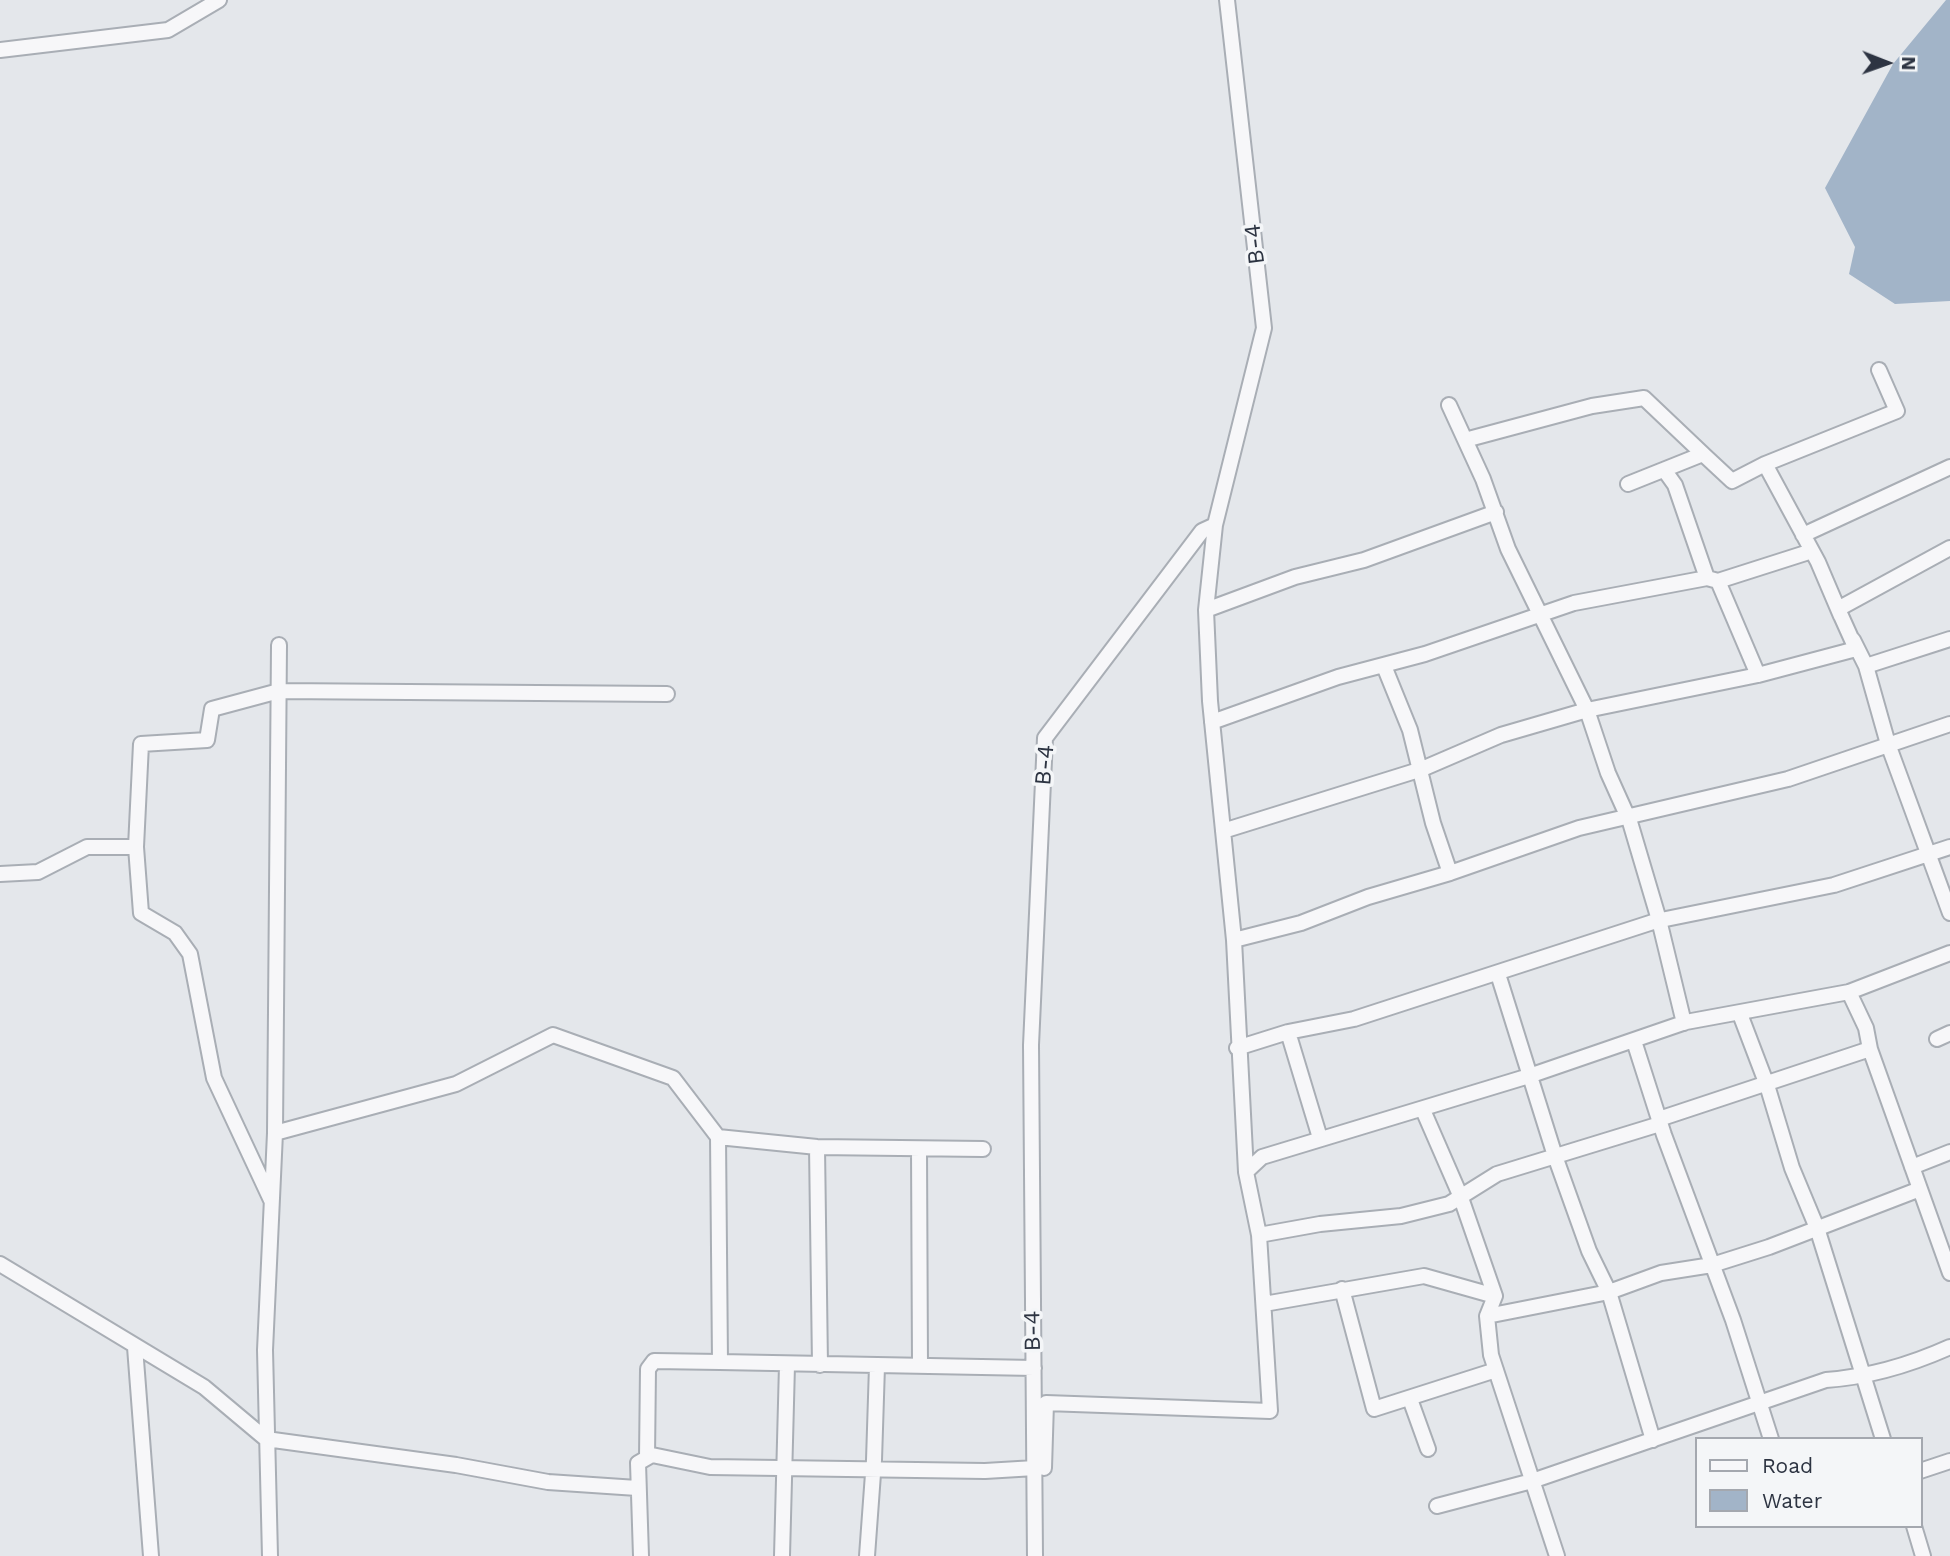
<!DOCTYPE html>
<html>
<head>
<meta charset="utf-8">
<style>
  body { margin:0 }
  #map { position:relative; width:1950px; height:1556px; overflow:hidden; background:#e4e7eb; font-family:"Work Sans",sans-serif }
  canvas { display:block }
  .legend { position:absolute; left:1695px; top:1437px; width:228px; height:91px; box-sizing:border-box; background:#f4f6f8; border:2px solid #a4a8af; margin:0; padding:9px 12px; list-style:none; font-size:21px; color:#2d3442 }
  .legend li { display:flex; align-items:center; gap:14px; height:35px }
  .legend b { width:35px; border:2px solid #a4a8af }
  .north { position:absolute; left:1852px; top:28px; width:70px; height:70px; -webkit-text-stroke:5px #f4f6f8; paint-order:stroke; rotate:91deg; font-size:19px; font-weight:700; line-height:28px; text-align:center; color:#2d3442 }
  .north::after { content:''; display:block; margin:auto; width:24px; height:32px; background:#2d3442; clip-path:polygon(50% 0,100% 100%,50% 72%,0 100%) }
</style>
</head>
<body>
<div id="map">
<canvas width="1950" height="1556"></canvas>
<ul class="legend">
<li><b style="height:9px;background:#f7f7f9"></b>Road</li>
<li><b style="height:19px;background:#a2b4c8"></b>Water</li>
</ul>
<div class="north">N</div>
</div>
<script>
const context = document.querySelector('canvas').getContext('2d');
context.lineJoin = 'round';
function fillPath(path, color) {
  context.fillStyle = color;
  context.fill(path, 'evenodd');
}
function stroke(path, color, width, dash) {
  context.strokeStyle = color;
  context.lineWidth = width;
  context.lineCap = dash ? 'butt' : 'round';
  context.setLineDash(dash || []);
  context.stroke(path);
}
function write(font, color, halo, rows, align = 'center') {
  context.font = font + ' "Work Sans",sans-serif';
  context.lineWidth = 7;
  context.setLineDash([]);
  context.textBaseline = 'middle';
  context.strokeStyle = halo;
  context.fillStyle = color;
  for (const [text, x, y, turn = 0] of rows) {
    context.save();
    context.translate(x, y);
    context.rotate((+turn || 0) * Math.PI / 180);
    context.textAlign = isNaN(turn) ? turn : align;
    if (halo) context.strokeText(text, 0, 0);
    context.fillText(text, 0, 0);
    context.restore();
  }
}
fillPath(new Path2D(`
  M1946,0h4v301l-55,3 -46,-30 6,-27 -30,-59 68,-124z`), '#a2b4c8');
const minor = new Path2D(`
  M0,50l168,-20 51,-30
  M1449,405l34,74 25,70 79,161 21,63 22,49 29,98 25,103
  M1465,440l127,-34 52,-8 59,56
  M1765,464l53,98 23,54
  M1665,471l10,14 32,93
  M1628,484l75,-30 29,27 33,-17 132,-53 -18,-41
  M1803,535l147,-68
  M1718,581l40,94
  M1206,610l89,-33 69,-17 132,-48
  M1853,640l13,26 22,78 62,169
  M1384,666l26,64 23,93 17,50
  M1866,666l84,-27
  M1212,722l126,-45 87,-23 149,-51 133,-25 11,3 94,-30
  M1223,831l199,-62 79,-34 86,-25 171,-35 98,-26 -18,-40 112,-61
  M136,847l5,-103 66,-4 5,-31 67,-18 388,3
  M0,874l38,-2 49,-25h49l5,66 34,20 15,21 24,124 57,122
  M1234,940l67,-17 67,-26 82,-24 129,-45 209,-49 162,-55
  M1498,974l57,182 34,95 20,41 44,148
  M1849,992l17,36 4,21 80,224
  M1740,1014l27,71 25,83 25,60 66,211
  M1288,1032l32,106
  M1937,1039l13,-6
  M1634,1041l30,94 69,185 38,119
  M1237,1048l51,-16 66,-13 302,-98 178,-36 116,-38
  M1423,1110l37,85 35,101 -8,20 4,39 66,201
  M1659,1119l211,-70
  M275,1133l181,-49 97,-49 120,43 45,59 2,225 314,6
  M718,1137l99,10 166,2
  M817,1147l3,218
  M919,1149l1,217
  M1912,1167l38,-15
  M1246,1172l16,-15 267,-81 157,-54 163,-30 101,-39
  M1259,1235l61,-11 81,-8 48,-12 48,-30 163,-50
  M0,1264l204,123 62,52 190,26 92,17 89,6
  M1342,1289l32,120 122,-39
  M1264,1304l160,-28 71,20
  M1487,1316l122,-24 52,-19 51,-8 57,-18 151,-58
  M135,1347l16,209
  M1410,1399l18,50
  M647,1457l1,-88 6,-8 66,1
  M1044,1468l2,-65 224,8 -11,-176 -13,-63 -12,-232 -24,-239 -4,-91 9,-85
  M1920,1471l30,-10
  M1437,1506l95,-25 294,-101c44,-3 84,-15 124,-33
  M1914,1526l9,30
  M270,1556l-5,-206 10,-217 4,-488
  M641,1556l-3,-93 14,-8 58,12 275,4 50,-3
  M782,1556l5,-191
  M867,1556l7,-96 3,-94
  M1035,1556l-4,-511 14,-307 157,-207 13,-6 49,-197 -37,-328`);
stroke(minor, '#a9aeb5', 18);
stroke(minor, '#f7f7f9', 14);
write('23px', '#2d3442', '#f4f6f8', [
  ["B-4",1255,244,-97],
  ["B-4",1045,765,-85],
  ["B-4",1033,1331,-91]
]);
</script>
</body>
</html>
